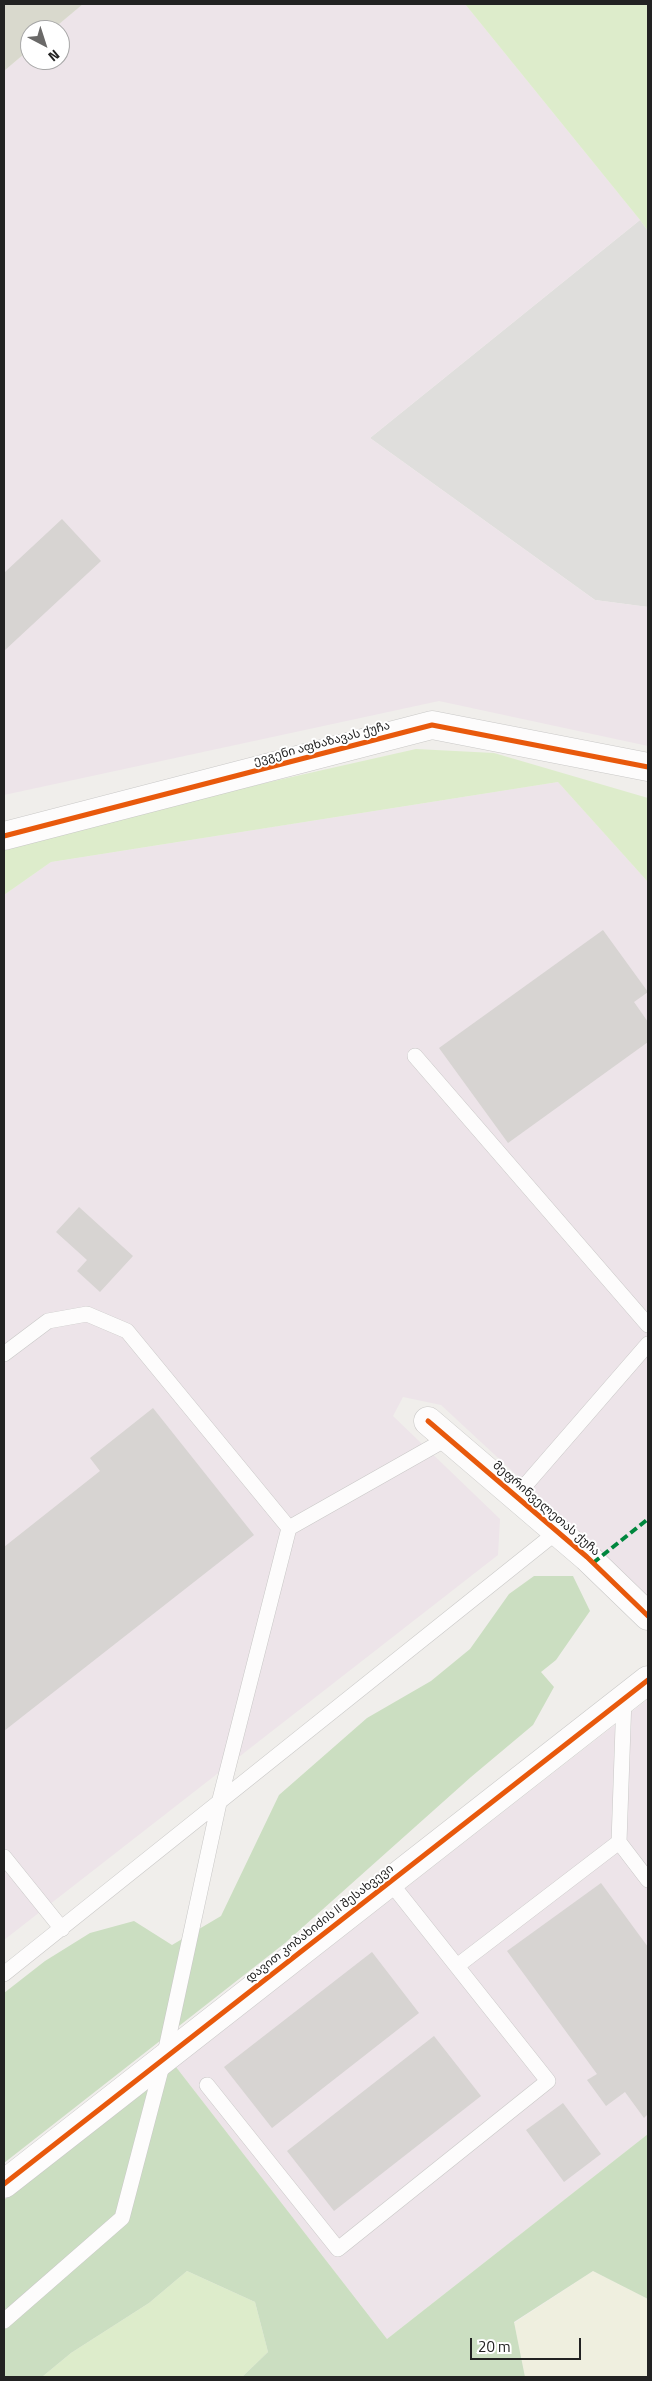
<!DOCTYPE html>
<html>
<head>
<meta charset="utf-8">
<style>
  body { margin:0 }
  #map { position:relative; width:652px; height:2381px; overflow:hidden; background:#f0eeeb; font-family:"Titillium Web",sans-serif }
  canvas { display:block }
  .frame { position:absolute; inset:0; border:5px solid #222; pointer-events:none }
  .north { position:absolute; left:20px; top:20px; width:50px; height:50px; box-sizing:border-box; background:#fff; border:1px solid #a7a7a7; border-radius:50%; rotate:140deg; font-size:14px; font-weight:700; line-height:20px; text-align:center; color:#222 }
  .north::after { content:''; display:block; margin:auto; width:18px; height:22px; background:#6a6968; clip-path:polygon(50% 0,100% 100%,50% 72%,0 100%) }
  .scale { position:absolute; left:470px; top:2338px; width:111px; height:22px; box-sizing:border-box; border:2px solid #222; border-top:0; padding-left:6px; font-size:15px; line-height:18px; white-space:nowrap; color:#222; -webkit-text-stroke:4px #fff; paint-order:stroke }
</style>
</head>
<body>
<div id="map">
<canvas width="652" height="2381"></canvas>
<div class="frame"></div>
<div class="north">N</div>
<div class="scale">20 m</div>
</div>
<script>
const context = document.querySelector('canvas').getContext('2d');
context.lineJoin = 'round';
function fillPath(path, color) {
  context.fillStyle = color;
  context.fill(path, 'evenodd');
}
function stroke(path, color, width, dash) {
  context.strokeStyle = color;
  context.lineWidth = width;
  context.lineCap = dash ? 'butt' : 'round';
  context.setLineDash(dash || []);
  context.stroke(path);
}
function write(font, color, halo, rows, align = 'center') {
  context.font = font + ' "Titillium Web","Noto Sans Georgian",sans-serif';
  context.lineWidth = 4;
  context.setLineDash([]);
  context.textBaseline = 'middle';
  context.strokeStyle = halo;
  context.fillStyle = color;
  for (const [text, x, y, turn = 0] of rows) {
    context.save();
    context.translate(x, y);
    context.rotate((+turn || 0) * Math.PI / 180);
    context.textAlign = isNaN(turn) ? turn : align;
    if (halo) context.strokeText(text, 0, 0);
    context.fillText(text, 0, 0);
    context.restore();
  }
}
fillPath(new Path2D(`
  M640,220l8,11v376l-53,-7 -225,-162z`), '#dfdedc');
fillPath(new Path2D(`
  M83,4h382l175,216 -270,218 225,162 53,7v139l-209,-45 -435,94v-724l26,-22v11h30v-30h-8z
  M558,782l90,100v715l-207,-192 -38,-8 -10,19 107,103 -2,36 -494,385v-1045l47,-33z
  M648,1699v435l-261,205 -211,-272z`), '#ede4e9');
fillPath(new Path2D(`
  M4,4h79l-31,26h-22v19l-26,22z`), '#d9d9cd');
fillPath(new Path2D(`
  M593,2271l55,28v78h-123l-11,-54z`), '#efefdf');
fillPath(new Path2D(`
  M465,4h183v227l-8,-11z
  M416,749l78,4 154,45v84l-90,-100 -507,80 -47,33v-45l97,-30z
  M187,2271l68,31 13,50 -26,25h-200l29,-24 78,-50z`), '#ddeccb');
fillPath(new Path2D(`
  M534,1576h39l17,35 -34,49 -15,12 13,15 -21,38 -62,52 -186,166 -281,220v-170l41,-32 45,-28 44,-12 38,24 49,-29 58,-121 88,-77 64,-37 39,-32 39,-55z
  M176,2067l211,272 261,-205v165l-55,-28 -79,51 11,55h-283l26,-25 -13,-50 -68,-31 -38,32 -78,50 -29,24h-38v-177z`), '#cbdec1');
fillPath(new Path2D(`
  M62,519l39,42 -97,90v-78z
  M603,930l45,62 -14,10 14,20v20l-140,101 -69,-95z
  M79,1207l54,49 -33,36 -23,-21 10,-11 -31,-28z
  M153,1408l101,127 -250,196v-184l96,-76 -10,-13z
  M601,1883l47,64v167l-4,4 -19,-26 -19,14 -19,-26 10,-6 -90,-123z
  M372,1952l47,61 -147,115 -48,-61z
  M434,2036l47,60 -147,115 -47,-60z
  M563,2103l38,51 -37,28 -38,-52z`), '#d7d4d2');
const service = new Path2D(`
  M415,1056l233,269
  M4,1354l44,-33 39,-7 40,17 162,197
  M516,1496l132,-152
  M619,1842l5,-144
  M4,1857l58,72
  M457,1966l162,-124 29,38
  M4,1974l554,-443
  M207,2085l131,164 210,-168 -158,-199
  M4,2321l118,-103 42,-160 55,-255 70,-275 159,-90`);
const minor = new Path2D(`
  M4,836l428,-111 216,42
  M428,1421l159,136 61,59
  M4,2184l644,-504`);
stroke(service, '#c9c8c7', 16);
stroke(minor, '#c9c8c7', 29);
stroke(service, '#fdfcfc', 15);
stroke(minor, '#fdfcfc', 28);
stroke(new Path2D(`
  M593,1563l55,-44`), '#00873e', 4, [8, 4]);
stroke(new Path2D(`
  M4,836l428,-111 216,42
  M428,1421l159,136 61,59
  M4,2184l644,-504`), '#e8590c', 5);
write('12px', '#222', '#fff', [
  ["ევგენი აფხაზავას ქუჩა",322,744,-15],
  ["მეფრინველეთას ქუჩა",546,1509,41],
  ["დავით კობახიძის II შესახვევი",320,1924,-38]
]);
</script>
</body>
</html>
